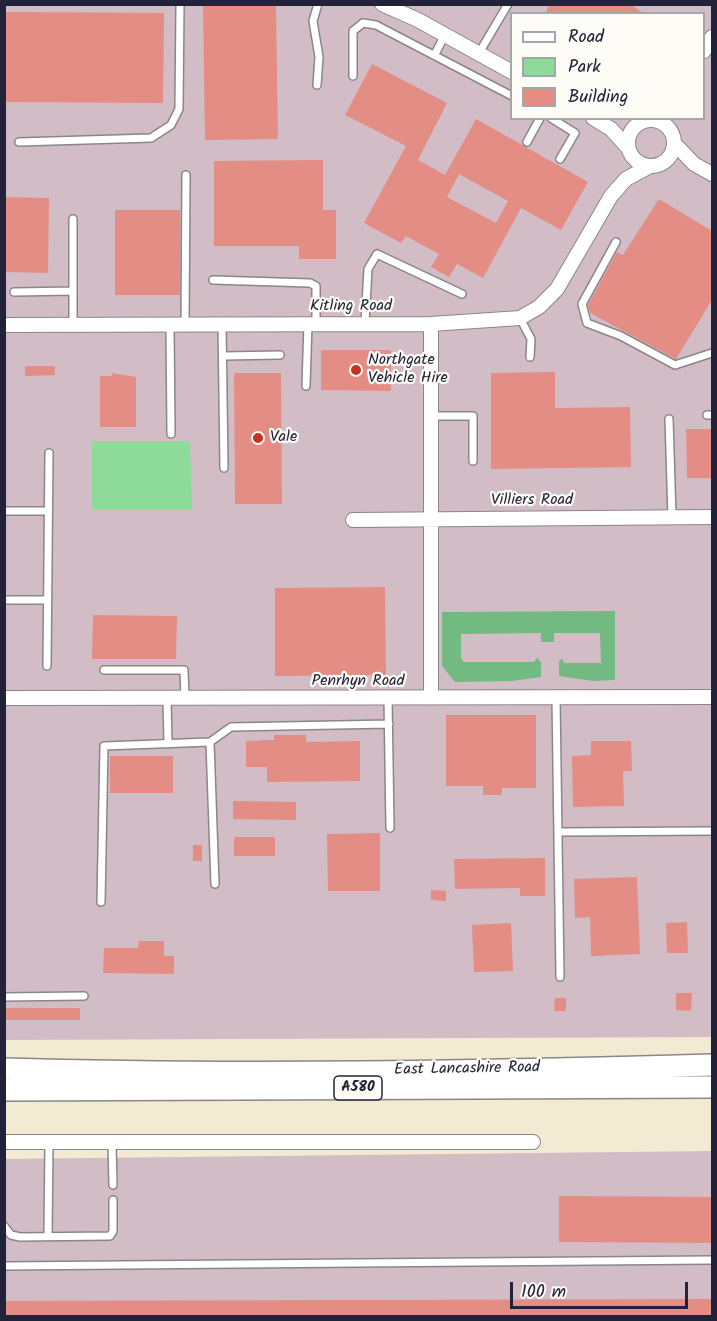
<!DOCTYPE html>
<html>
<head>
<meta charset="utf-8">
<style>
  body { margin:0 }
  #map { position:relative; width:717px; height:1321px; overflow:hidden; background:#f3ead3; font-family:Kalam,sans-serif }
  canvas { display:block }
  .frame { position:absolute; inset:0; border:6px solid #22223b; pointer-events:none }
  .legend { position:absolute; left:510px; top:12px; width:195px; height:108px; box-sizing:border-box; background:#fdfcf7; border:2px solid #a5a5ac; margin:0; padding:8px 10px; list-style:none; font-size:18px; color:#22223b }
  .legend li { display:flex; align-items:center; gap:12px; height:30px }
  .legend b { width:30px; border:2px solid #a5a5ac }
  .scale { position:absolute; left:510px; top:1282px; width:178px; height:27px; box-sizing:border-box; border:3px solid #22223b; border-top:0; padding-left:8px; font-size:18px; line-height:21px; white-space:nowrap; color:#22223b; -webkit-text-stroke:4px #fdfcf7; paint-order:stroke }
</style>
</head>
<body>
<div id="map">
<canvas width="717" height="1321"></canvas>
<div class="frame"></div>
<ul class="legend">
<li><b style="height:8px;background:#fff"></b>Road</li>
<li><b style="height:16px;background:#8dda99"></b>Park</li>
<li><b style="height:16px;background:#e38d85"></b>Building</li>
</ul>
<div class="scale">100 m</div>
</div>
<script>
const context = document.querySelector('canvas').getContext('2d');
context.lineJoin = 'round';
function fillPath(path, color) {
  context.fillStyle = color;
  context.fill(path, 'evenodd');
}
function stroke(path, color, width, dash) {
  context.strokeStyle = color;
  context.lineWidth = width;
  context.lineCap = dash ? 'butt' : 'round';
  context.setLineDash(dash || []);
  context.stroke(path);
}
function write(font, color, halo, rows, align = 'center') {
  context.font = font + ' Kalam,sans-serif';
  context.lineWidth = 4.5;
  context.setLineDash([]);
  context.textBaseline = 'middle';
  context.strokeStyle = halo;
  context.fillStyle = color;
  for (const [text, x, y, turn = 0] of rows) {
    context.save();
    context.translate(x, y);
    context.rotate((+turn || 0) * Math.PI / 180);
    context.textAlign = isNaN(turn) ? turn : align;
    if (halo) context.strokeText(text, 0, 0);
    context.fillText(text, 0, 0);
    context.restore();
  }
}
fillPath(new Path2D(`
  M5,5h707v1032l-707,3zM512,14h192v104h-192z
  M712,1151v165h-707l-1,-157z`), '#d2bdc7');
fillPath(new Path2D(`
  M92,441h98l2,69h-100z`), '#8dda99');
fillPath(new Path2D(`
  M615,611v69l-22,1 -34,-5v-14l3,-4 2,5h37l-1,-30h-46v9h-13v-9l-80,1v24l3,4h70l3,-4 4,4v15l-29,4 -57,1 -13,-16v-54z`), '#72ba81');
fillPath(new Path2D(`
  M203,4h73l2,135 -73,1z
  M550,4h80l15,10h-100z
  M4,12l160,1 -1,90 -159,-1z
  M372,64l75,39 -29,57 27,15 31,-56 112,63 -27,48 -40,-22 -38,70 -26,-14 -8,13 -18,-10 8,-13 -33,-18 -5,7 -37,-20 42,-77 -61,-31zM459,174l49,27 -12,22 -49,-26z
  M323,160v50h13v49h-37v-13h-85v-85z
  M4,197l45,1 -1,75 -44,-1z
  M659,199l53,32v69l-36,59 -86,-46 -2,-8 29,-53 6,3z
  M115,210h65v85h-65z
  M321,350h70v41l-70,-1z
  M25,366h30v9l-30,1z
  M555,372v36l75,-1 1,60 -140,2v-96z
  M112,373l24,4v50h-36v-51h12z
  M234,373h47l1,131h-47z
  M686,429h26v49h-25z
  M385,587l1,88 -111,1v-88z
  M93,615l84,1 -1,43h-84z
  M446,715h90v73h-34v7h-19v-9h-37z
  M274,735h32v7l54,-1v40l-93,1v-15h-21v-26l28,-1z
  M591,741h40l1,30h-9l1,35 -51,1 -1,-51 19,-1z
  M110,756h63v37h-63z
  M233,801l63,1v18l-63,-1z
  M380,833v58h-52l-1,-57z
  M234,837h41v19h-41z
  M193,845h9v16h-9z
  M545,858v38h-25v-8l-65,1 -1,-30z
  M637,877l3,77 -49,2 -1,-39 -15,1 -1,-39z
  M431,890l15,1v10l-15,-1z
  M687,922l1,31h-21l-1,-30z
  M511,923l2,48 -39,1 -2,-47z
  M139,941h25v15h10v18l-71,-1 1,-25h34z
  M676,993h16l-1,18 -15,-1z
  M555,998h11v13h-12z
  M4,1008h76v12h-76z
  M559,1196l153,1v46l-153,-1z
  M712,1299v18h-708v-16z`), '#e38d85');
const service = new Path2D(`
  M479,53l29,-49
  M435,54l10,-19
  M353,76v-45l10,-8 13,2 136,71
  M317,85l2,-28 -6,-36 5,-17
  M551,118l24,15 -15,26
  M19,142l132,-4 20,-13 8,-16 1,-105
  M527,142l13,-24
  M73,219v105
  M616,242l-34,62 5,19 34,13 54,29 37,-12
  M213,280l97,3 6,3v37
  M14,292l59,-1
  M520,318l11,21 -1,18
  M222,323l2,145
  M365,323l3,-54 9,-15 85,40
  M170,324l1,110
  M185,324l1,-149
  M224,356l56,-1
  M306,386l2,-63
  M707,415h5
  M432,416h41v45
  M669,419l3,98
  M4,511h44
  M4,600h43
  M47,666l2,-213
  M104,670h80l1,29
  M388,698l2,130
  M556,698l4,279
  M167,699l1,45
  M210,742l5,142
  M558,832l154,-1
  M101,902l3,-156 106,-4 21,-15 158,-3
  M4,997l80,-1
  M112,1143l1,42
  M4,1226l7,9 9,2 90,-1 3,-5v-31
  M48,1236l1,-94
  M4,1266l708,-6`);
const minor = new Path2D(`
  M382,4l36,16 94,52
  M704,51l8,-14
  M593,118l18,11 17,19
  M628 143a23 23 0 1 1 46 0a23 23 0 1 1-46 0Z
  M674,143l20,21 18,10
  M4,325l427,-1 89,-6 19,-11 18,-18 54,-93 15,-17 24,-13
  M353,520l359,-3
  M431,697v-373
  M4,698l708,-1
  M4,1142h529`);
const trunk = new Path2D(`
  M4,1069c236,7 473,3 708,-4
  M4,1090l708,-3`);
stroke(service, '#8a8687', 10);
stroke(minor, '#8a8687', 16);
stroke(trunk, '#8a8687', 24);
stroke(service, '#fff', 7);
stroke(minor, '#fff', 14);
stroke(trunk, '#fff', 21);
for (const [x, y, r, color] of [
  [356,370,6,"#c8321e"],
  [258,438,6,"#c8321e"]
]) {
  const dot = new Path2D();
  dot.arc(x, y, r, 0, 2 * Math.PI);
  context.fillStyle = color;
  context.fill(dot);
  stroke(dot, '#fdfcf7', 2);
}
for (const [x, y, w] of [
  [358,1088,48]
]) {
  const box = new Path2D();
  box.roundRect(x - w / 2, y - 12, w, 24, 4.5);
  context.fillStyle = '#fdfcf7';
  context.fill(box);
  stroke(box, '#22223b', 1.5);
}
write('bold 15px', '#22223b', null, [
  ["A580",358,1088]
]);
write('16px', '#22223b', '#fdfcf7', [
  ["Kitling Road",351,307],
  ["Villiers Road",532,501],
  ["Penrhyn Road",358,682],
  ["East Lancashire Road",467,1070,-1]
]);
write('16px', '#22223b', '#fdfcf7', [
  ["Northgate",368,361],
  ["Vehicle Hire",368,379],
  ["Vale",270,438]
], 'left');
</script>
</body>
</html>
